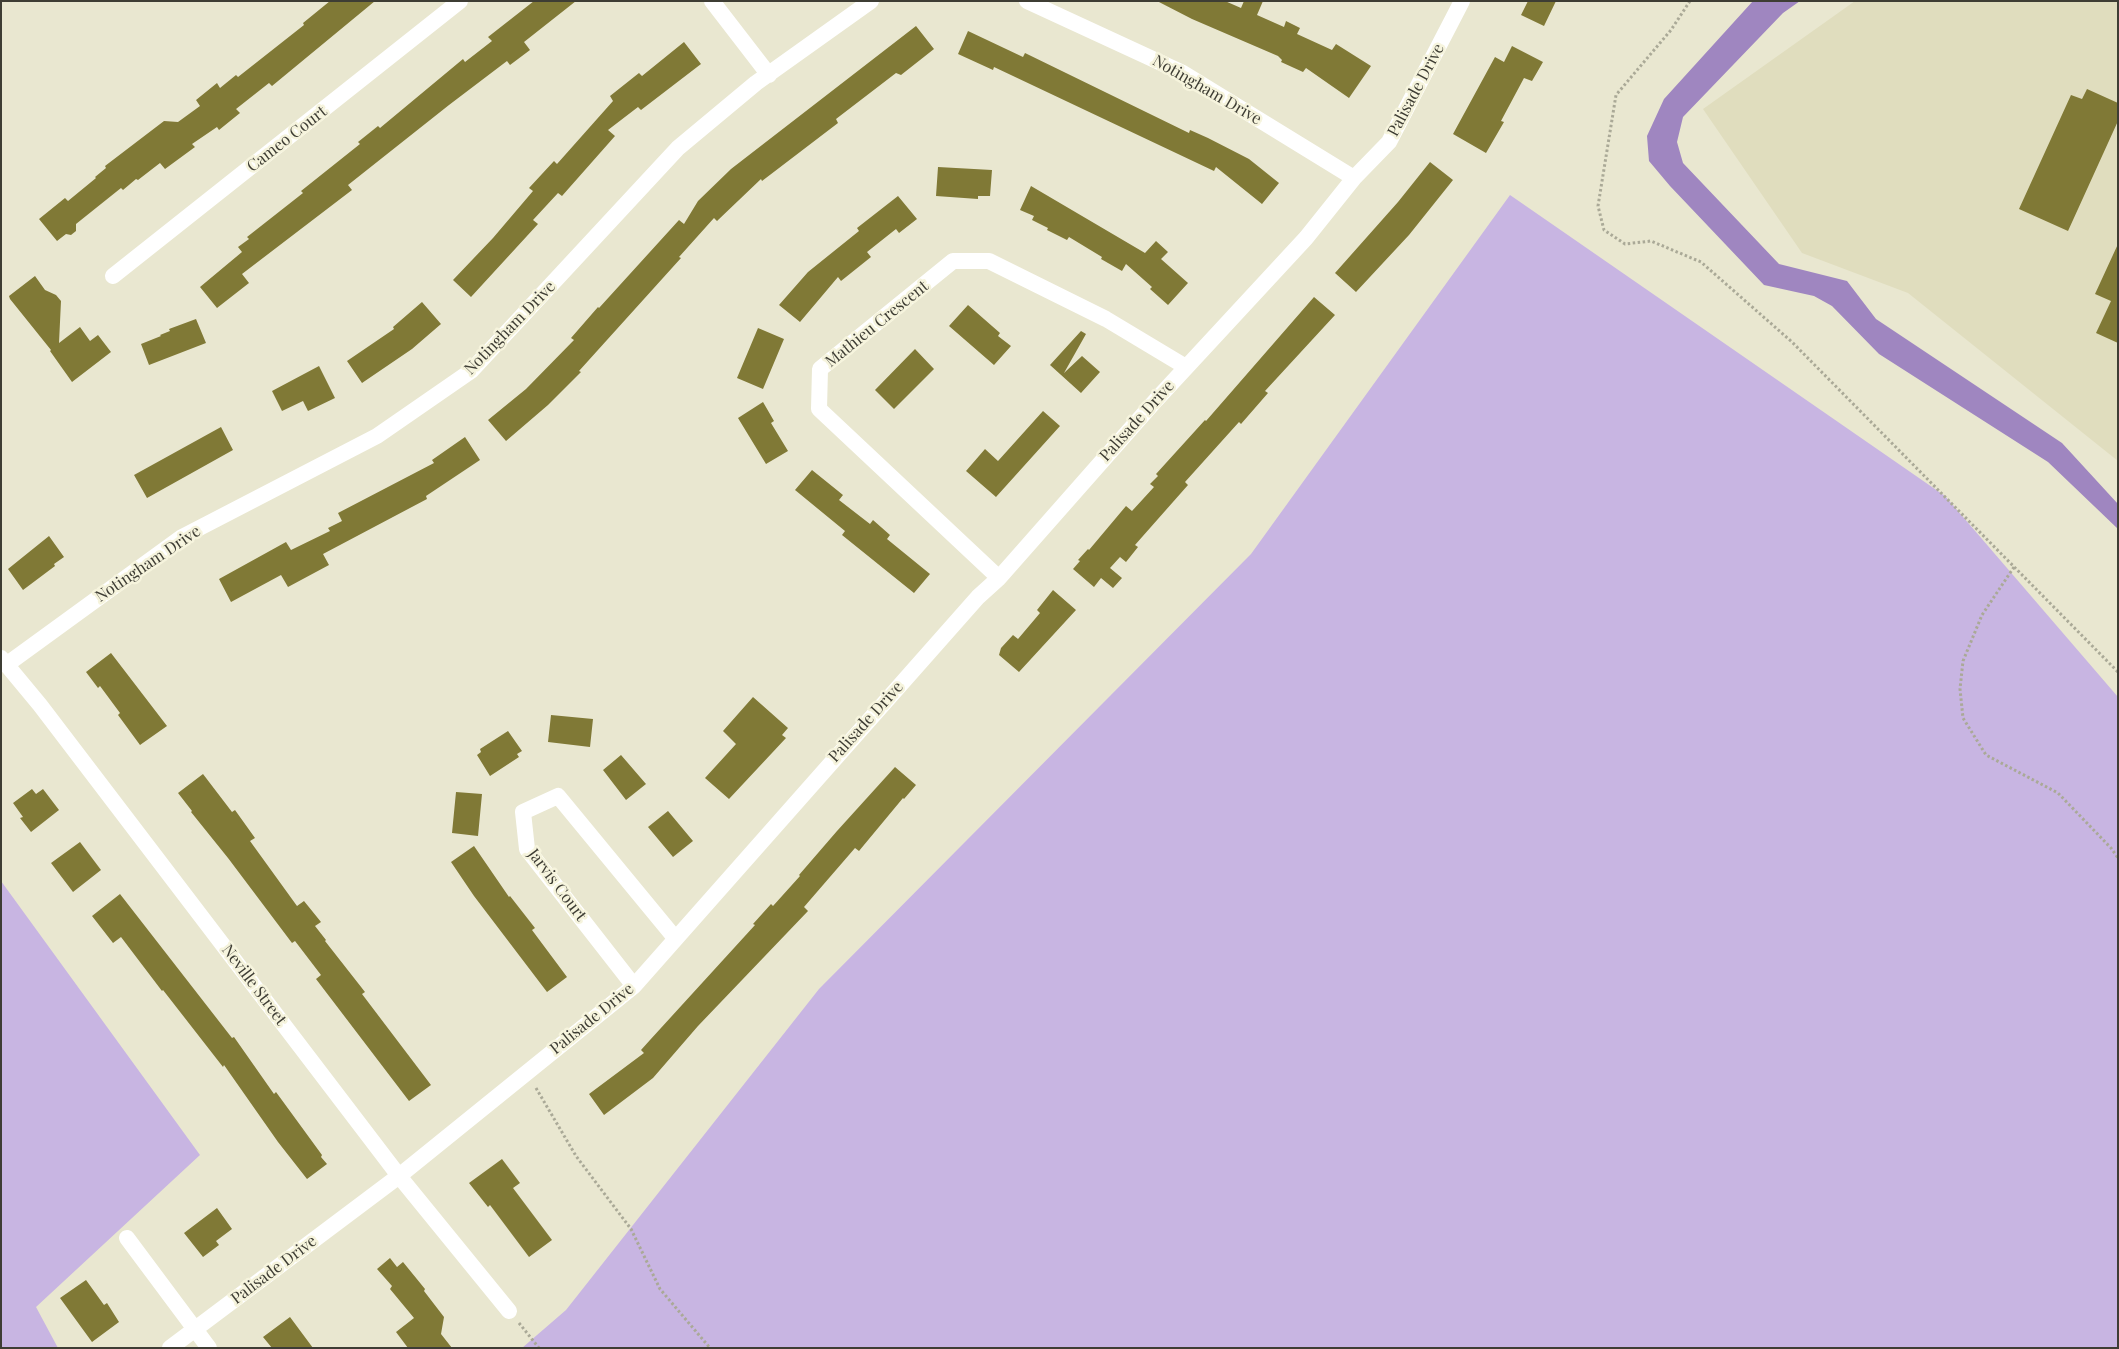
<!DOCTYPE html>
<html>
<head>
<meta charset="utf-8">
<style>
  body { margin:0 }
  #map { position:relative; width:2119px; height:1349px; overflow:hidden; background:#e9e7d0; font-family:"Playfair Display",serif }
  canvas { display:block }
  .frame { position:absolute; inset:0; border:2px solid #3e3d34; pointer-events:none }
</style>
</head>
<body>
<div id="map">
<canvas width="2119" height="1349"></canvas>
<div class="frame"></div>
</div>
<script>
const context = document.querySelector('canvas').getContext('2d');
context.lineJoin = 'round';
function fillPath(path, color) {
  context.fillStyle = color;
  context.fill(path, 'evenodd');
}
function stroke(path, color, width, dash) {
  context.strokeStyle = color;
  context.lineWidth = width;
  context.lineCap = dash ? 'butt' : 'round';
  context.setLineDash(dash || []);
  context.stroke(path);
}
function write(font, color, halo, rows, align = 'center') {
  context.font = font + ' "Playfair Display",serif';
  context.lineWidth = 5;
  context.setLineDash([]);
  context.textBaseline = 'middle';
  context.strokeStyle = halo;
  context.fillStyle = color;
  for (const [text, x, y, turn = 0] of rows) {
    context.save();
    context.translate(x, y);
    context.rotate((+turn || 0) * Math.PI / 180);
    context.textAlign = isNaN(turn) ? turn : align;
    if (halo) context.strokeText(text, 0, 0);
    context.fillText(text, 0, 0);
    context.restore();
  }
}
fillPath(new Path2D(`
  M1855,1h263v460l-210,-168 -106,-40 -99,-144z`), '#e0ddbe');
fillPath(new Path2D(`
  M1510,195l435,301 173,201v651h-1596l44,-38 253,-321 432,-435z
  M1,881l199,274 -164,152 22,41h-57z`), '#c8b5e2');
fillPath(new Path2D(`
  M1753,1h47l-17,12 -100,104 -6,25 6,21 96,101 68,17 29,38 186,124 56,61v25l-70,-67 -169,-108 -47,-48 -18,-10 -50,-11 -94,-99 -21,-25 -2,-25 17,-37z`), '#9f86c0');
fillPath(new Path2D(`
  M330,1h45l-103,85 -3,-3 -33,26 4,4 -21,17 -2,-3 -25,17 3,3 -30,22 -5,-6 -22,17 -2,-1 -13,11 -2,-2 -45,36v7l-5,4 -5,-1 -9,7 -18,-22 26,-21 3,3 28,-23 -1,-1 11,-9 -1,-2 59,-45 14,1 22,-16 -4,-6 21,-17 3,5 16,-13 2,2 66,-52 -1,-2z
  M534,1h42l-52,41 6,8 -20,15 -3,-4 -58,44 -101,80 4,5 -110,84 7,9 -32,25 -17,-21 42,-35 -4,-5 11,-8 -2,-2 56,-44 -2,-2 59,-47 -2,-2 20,-16 2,2 83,-69 2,3 27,-21 -4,-4z
  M1157,1h68l16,7 3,-7h19l-6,14 27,12 2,-6 14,7 -3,6 35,16 4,-6 35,22 -22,32 -43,-30 -3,4 -22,-10 1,-2 -4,-4 -86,-37z
  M1528,1h28l-12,25 -23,-11z
  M916,26l18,23 -33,26 -5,-2 -60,46 2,4 -76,58 -1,-2 -44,42 -3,-3 -35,39 2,1 -102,113 2,1 -33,33 -42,36 -18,-21 38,-31 48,-49 -3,-2 27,-31 1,1 80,-88 5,4 14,-23 33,-32z
  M968,31l55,26 2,-4 164,80 1,-3 18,8 41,21 30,24 -17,21 -46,-37 -2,4 -220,-104 -1,3 -35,-16z
  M684,42l17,22 -60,46 -3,-3 -30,23 7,6 -53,60 -4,-3 -25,27 5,4 -67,73 -18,-17 40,-42 40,-47 -4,-3 25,-27 3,3 56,-63 -3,-5 29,-23 3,3z
  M1512,46l31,16 -11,19 -8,-3 -23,43 3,1 -18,31 -33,-19 42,-77 9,5z
  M2087,89l31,14v18l-50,110 -49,-22 52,-114 11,4z
  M1430,162l23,18 -44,55 -53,57 -21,-19 63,-71z
  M938,167l54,3 -2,26h-12v3l-42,-3z
  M1031,186l114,67 11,-12 12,11 -7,7 27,24 -20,22 -18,-16 2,-2 -26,-23 -4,7 -21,-12 1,-2 -33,-20 -2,3 -20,-10 1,-2 -16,-8 2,-4 -14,-6z
  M898,196l19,23 -18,14 -3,-4 -29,23 4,5 -30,24 -3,-4 -38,45 -21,-17 29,-33 51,-41 -2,-3z
  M2118,244v99l-22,-10 15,-32 -16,-7z
  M35,276l10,14 11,5 5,6 -2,42 21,-16 10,14 8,-6 13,17 -39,30 -22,-31 1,-1 -41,-51 -1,-3z
  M1314,297l21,18 -70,76 3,2 -27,31 -2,-2 -54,60 3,3 -53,60 3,2 -12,15 -6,-5 -10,11 12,10 -9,10 -12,-10 -7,9 -21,-18 7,-8 -2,-1 10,-11 1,1 37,-44 6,5 22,-24 -4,-3 8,-8 -2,-2 49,-54 1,1z
  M422,302l19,22 -29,25 -50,34 -15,-22 47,-32 -1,-2z
  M968,305l32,28 -2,3 13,10 -17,19 -45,-39z
  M196,319l10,24 -57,22 -8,-21 20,-8 -1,-1 10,-4 -1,-2z
  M758,328l26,11 -21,50 -26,-11z
  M1081,331l5,3 -22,39 18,-17 18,16 -19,21 -31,-28z
  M915,349l19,20 -40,40 -19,-19z
  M319,366l16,32 -27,13 -5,-10 -21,10 -10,-20z
  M763,402l11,19 -3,2 17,28 -22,13 -28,-46z
  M1043,411l17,15 -64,71 -30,-26 19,-22 13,12z
  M221,427l12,23 -86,48 -13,-23z
  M465,437l15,23 -54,36 1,3 -104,55 6,11 -41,22 -7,-12 -50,27 -12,-23 67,-37 5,8 39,-19 -2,-3 14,-7 -4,-8 96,-50 -2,-3z
  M812,470l31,25 -4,5 31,24 3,-4 17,15 -3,4 43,35 -16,19 -72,-58 3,-4 -50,-41z
  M49,536l15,21 -10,7 1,2 -32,24 -15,-21z
  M1053,590l23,20 -57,62 -20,-17 2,-7 12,-13 5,4 22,-26 -3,-3z
  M111,653l56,73 -27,19 -22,-30 2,-2 -20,-27 -2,2 -12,-16z
  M753,697l35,31 -6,7 4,3 -57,61 -24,-21 31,-34 -13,-13z
  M551,715l42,4 -3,28 -42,-5z
  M508,731l14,20 -5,3 2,3 -29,19 -13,-21 4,-3 -1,-3z
  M621,755l25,29 -20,16 -23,-30z
  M895,767l21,18 -12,14 -1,-1 -44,53 -4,-3 -51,59 4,4 -110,115 -45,52 -49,37 -15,-21 55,-41 -3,-3 9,-10 105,-115 -2,-1 18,-20 2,2 27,-30 -1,-1 38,-44z
  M203,774l29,38 3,-2 20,28 -5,3 47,65 7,-5 17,21 -6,4 11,14 -1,1 40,51 -3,2 69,91 -22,16 -93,-122 5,-4 -26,-34 -3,2 -64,-85 -37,-46 1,-1 -14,-18z
  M32,789l4,5 7,-5 16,21 -28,22 -11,-14 3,-1 -10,-14z
  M456,792l26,2 -4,42 -26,-3z
  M668,811l25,30 -20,16 -25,-30z
  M80,842l21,28 -28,22 -22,-29z
  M474,846l35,51 1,-1 25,32 -3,2 35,47 -20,15 -73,-96 -23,-34z
  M120,894l112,144 2,-1 40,57 2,-2 46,63 -1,2 6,7 -20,15 -29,-37 -54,-77 -1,2 -60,-77 -1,1 -41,-54 -8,6 -21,-27z
  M502,1159l18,24 -7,5 39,52 -23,17 -39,-52 -2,2 -19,-24z
  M217,1208l15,21 -16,12 3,4 -16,12 -19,-24z
  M390,1258l7,9 6,-5 22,27 -1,2 20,26 -3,17 11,14h-44l-12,-16 18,-14 -24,-29 2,-3 -15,-17z
  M86,1280l18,25 3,-2 12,19 -27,20 -32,-44z
  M290,1317l23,31h-41l-9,-11z`), '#807936');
stroke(new Path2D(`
  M1690,1l-19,29 -55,65 -18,111 6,24 21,14 26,-3 50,21 91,80 326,330
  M2014,567l-32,48 -19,46 -3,28 3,29 23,37 72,38 53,55 7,10
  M536,1088l40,68 55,73 29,60 50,59
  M519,1323l20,25`), '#aaa997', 3, [2.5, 2.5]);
stroke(new Path2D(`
  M712,1l57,74
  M1027,1l156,72 171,105
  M113,276l347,-275
  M999,578l-180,-169 1,-40 133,-108h36l117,58 80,48
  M1,658l39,47 359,471 110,135
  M6,665l176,-128 195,-101 94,-65 207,-223 78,-65 115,-82
  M634,986l-107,-137 -4,-37 35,-16 117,142
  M127,1238l82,110
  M170,1348l229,-172 235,-190 344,-389 21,-19 157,-178 150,-162 48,-60 35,-36 73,-141`), '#fff', 16);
write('16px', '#3e3d34', '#f6f4dd', [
  ["Notingham Drive",1207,90,30],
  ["Palisade Drive",1416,90,-62],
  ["Cameo Court",287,139,-38],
  ["Mathieu Crescent",877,324,-39],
  ["Notingham Drive",510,328,-46],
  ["Palisade Drive",1137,421,-48],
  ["Notingham Drive",148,564,-34],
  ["Palisade Drive",866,722,-48],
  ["Jarvis Court",557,885,53],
  ["Neville Street",254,985,53],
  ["Palisade Drive",592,1019,-39],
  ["Palisade Drive",274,1270,-37]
]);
</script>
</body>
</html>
